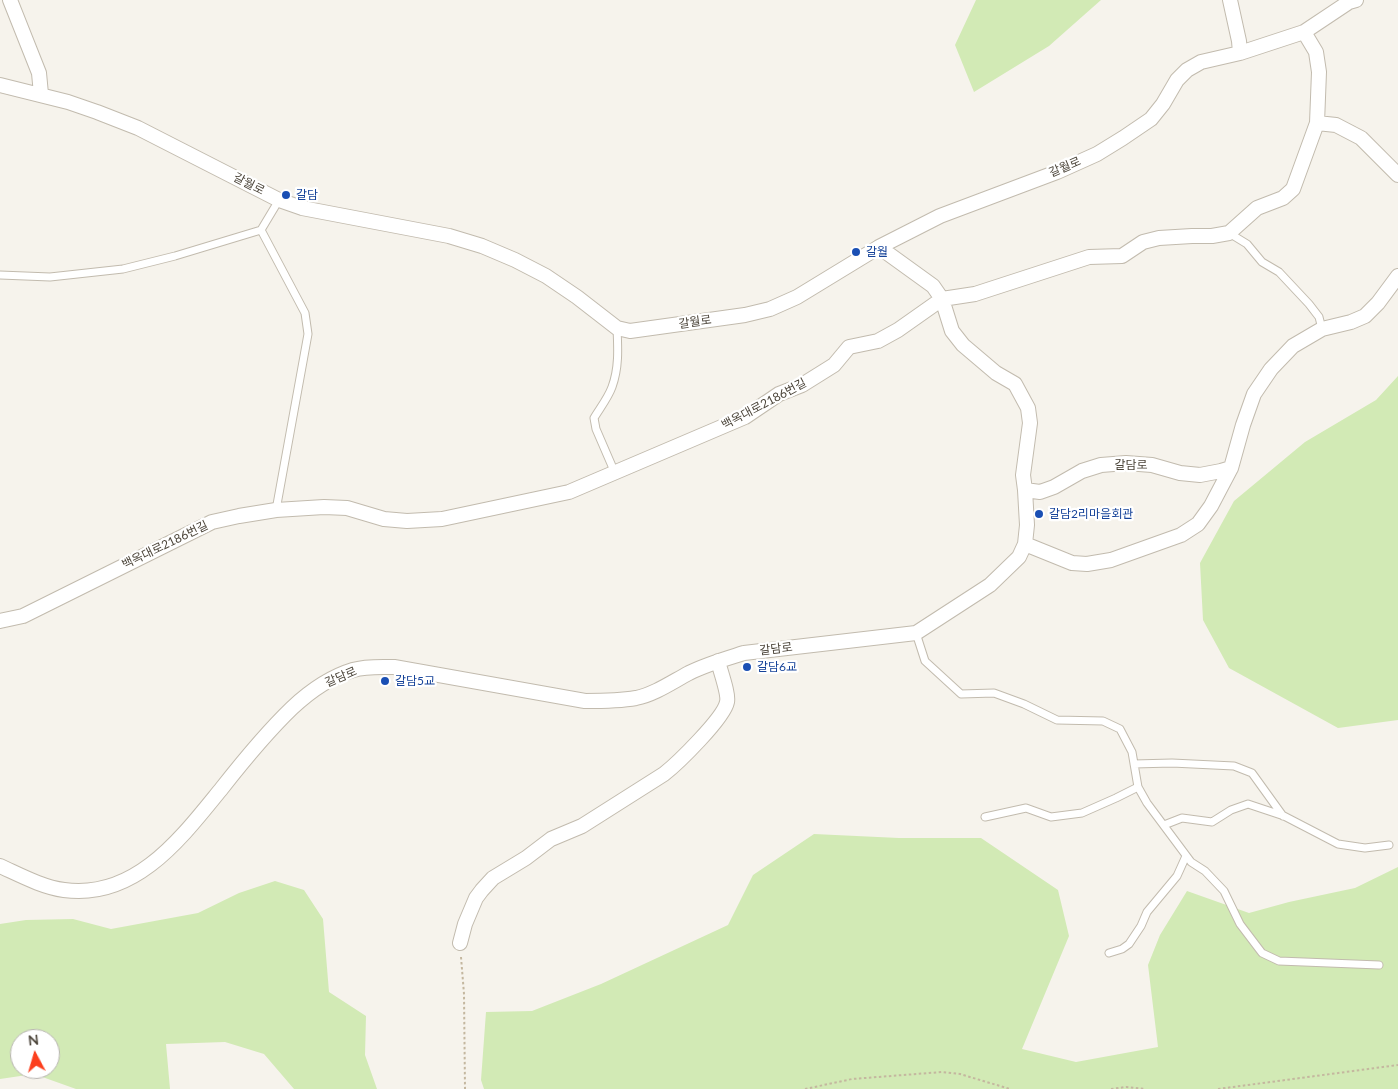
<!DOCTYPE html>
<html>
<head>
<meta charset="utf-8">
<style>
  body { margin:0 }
  #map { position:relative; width:1398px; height:1089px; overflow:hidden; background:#f6f3ec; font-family:Lato,sans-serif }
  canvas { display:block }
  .north { position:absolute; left:10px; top:1029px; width:50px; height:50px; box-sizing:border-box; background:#fff; border:1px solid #b7b4b0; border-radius:50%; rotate:354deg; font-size:14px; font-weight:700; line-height:20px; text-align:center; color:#4b4439 }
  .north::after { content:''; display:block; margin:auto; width:18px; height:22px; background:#fc3f1d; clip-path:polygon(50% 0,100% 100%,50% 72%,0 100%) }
</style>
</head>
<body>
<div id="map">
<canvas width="1398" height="1089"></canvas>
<div class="north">N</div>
</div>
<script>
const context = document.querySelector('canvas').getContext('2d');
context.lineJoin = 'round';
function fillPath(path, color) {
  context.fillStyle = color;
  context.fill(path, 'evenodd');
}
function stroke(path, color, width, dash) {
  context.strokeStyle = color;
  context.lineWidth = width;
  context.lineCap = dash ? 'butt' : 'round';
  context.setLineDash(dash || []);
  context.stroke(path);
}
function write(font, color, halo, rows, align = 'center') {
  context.font = font + ' Lato,"Noto Sans KR",sans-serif';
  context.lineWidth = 4.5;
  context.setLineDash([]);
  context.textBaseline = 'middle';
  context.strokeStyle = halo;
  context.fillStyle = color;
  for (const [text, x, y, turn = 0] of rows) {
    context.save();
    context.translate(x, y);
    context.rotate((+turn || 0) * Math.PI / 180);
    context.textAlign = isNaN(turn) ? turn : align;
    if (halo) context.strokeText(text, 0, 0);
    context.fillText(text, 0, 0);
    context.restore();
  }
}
fillPath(new Path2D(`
  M976,0h125l-52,46 -75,46 -19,-47z
  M1398,376v344l-60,8 -109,-60 -26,-48 -3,-57 34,-62 71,-59 71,-42z
  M814,834l85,4h82l77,52 11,46 -47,113 54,13 82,-15 -10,-82 12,-30 27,-44 62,22 40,-11 66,-14 43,-21v222h-914l-3,-9 5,-68 46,-1 69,-27 127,-59 25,-50z
  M275,881l29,9 19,29 6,73 37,24 -1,39 12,34h-83l-30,-35 -39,-12 -59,2 4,45h-94l-42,-15 -34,5v-155l26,-4 47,-1 38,10 87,-16 41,-20zM20,1039h30v30h-30z`), '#d2eab5');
const service = new Path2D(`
  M1229,233l18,11 15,18 17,10 30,32 10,13 3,12
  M0,275l50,2 73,-8 52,-13 86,-26
  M615,473l-19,-44 -2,-11c6,-10 14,-20 18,-31 7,-19 6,-38 5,-59
  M276,510l32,-176 -3,-21 -44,-83 18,-30
  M916,633l9,28 36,33 33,-1 30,11 33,16 46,1 17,8 12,23 6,35 9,16 44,59 14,9 19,20 16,33 22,29 17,8 100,4
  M1134,764l38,-1 62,3 18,7 31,43
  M985,817l41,-9 25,9 31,-4 34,-15 22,-11
  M1164,825l18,-7 30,4 19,-12 17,-6 36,12 54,28 27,4 24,-3
  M1109,953l13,-4 7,-5 12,-18 6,-14 30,-36 9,-20`);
const minor = new Path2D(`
  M10,0l29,73 2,21
  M1230,0l9,41 1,12
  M0,85l68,17 29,10 41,16 141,72 23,8 147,28 33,10 33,14 31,16 31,21 40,31 13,3 115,-16 25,-6 27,-12 82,-50 61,-31 117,-44 40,-18 26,-16 28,-19 12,-15 14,-24 10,-10 14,-8 39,-9 64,-21 45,-30 7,-2
  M1317,123l19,2 25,13 37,37
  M879,247l54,39 9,13 10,32 11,14 33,28 19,11 13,24 2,15 -7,52 2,15
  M1025,544l47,19 15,1 24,-4 70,-25 17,-11 13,-18 20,-38
  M0,621l23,-5 189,-94 27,-6 37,-6 48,-3 23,1 37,11 23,2 35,-2 127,-27 176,-75 34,-23 23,-9 32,-20 15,-18 29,-6 20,-11 44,-31 33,-5 114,-37 33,-1 21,-14 16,-4 33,-2h20l17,-3 28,-25 26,-10 10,-9 24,-66 2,-51 -3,-20 -12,-20
  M0,866c20,9 42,21 64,24 72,10 118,-53 158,-102 22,-28 44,-55 70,-80 17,-16 38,-31 61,-38 13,-4 28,-3 41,-3l191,34c17,0 34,0 51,-3 19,-4 36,-16 53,-25 18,-9 36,-14 55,-20l172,-20 74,-48 29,-28 6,-13 2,-19 -2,-35 15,2 14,-5 28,-16 19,-6 25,-2 26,2 28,8 20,2 21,-4 10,-3 12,-43 11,-31 17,-25 22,-23 29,-17 29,-7 14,-6 13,-13 20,-27
  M460,943l5,-19 11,-26 6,-8 11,-12 33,-20 25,-19 31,-13 82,-52c14,-11 60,-56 63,-72 2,-8 -7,-32 -9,-41`);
stroke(service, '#c2bbae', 9);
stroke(minor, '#c2bbae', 16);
stroke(new Path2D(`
  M461,957l3,37 1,95
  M805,1089l47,-10 90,-7 18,2 50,15
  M1111,1089l15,-2 19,2
  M1218,1089l180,-24`), '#c4b79f', 2, [2.5, 2.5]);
stroke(service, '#fff', 7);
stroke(minor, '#fff', 14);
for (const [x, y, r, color] of [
  [286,195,5,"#1a4fb4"],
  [856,252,5,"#1a4fb4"],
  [1039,514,5,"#1a4fb4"],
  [747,667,5,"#1a4fb4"],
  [385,681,5,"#1a4fb4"]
]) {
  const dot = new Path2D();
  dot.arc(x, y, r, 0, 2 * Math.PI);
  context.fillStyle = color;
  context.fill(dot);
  stroke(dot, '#fff', 2);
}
write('12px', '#4b4439', '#fff', [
  ["갈월로",1065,167,-23],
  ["갈월로",249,184,27],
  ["갈월로",695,322,-8],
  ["백옥대로2186번길",764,404,-28],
  ["갈담로",1131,465],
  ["백옥대로2186번길",165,545,-26],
  ["갈담로",776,649,-7],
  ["갈담로",341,677,-23]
]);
write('12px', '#164399', '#fff', [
  ["갈담",296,195],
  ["갈월",866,252],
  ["갈담2리마을회관",1049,514],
  ["갈담6교",757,667],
  ["갈담5교",395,681]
], 'left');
</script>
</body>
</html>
